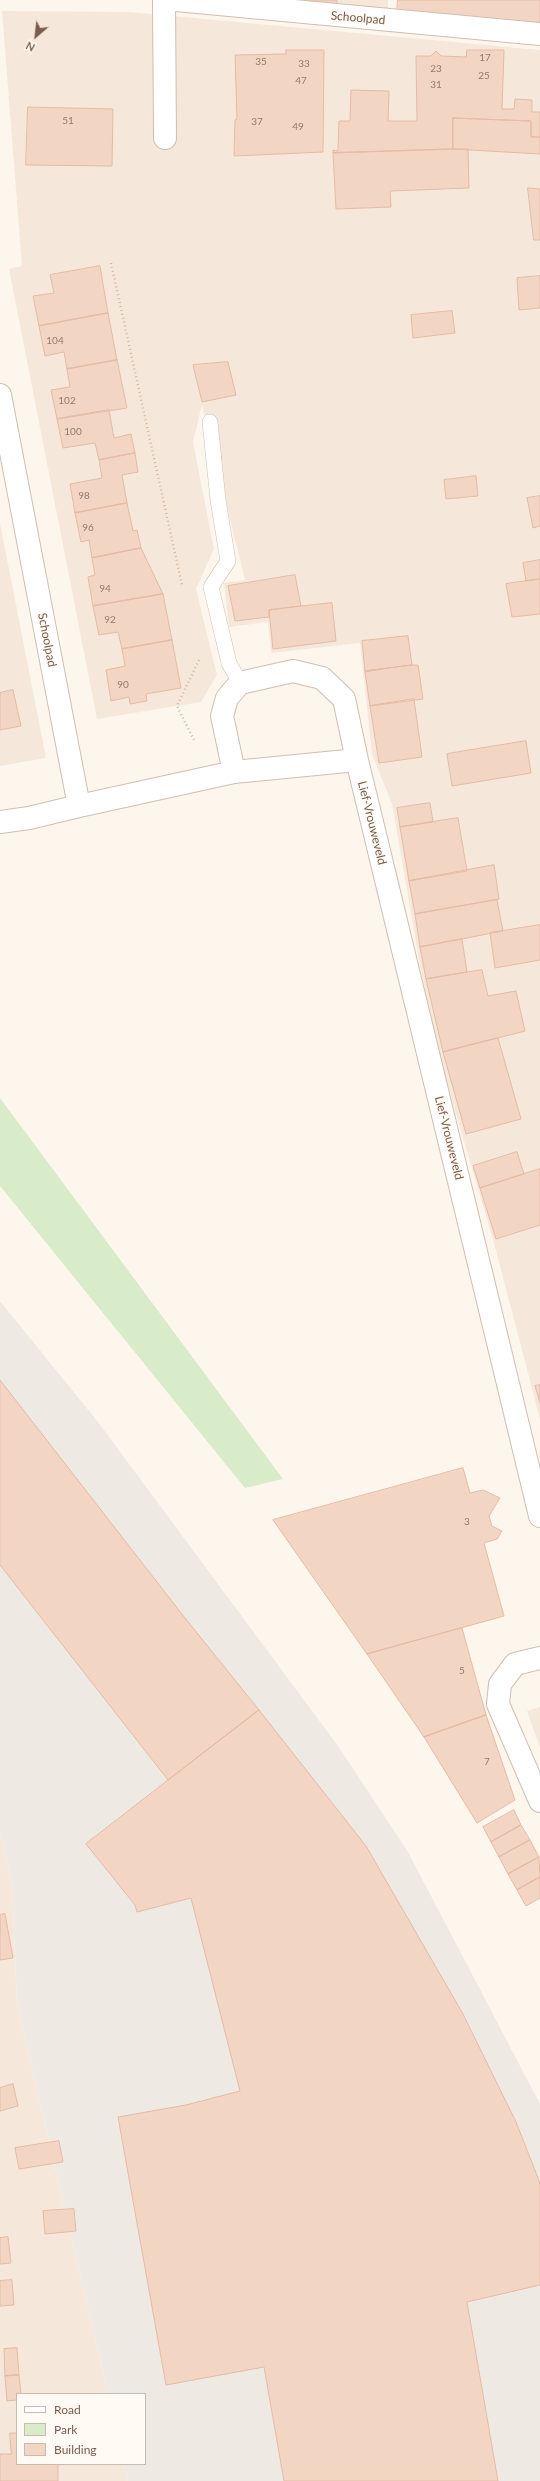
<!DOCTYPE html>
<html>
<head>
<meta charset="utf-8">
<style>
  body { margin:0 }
  #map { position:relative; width:540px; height:2481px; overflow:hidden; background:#fdf6ec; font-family:Lato,sans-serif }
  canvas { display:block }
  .legend { position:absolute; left:16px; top:2393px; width:130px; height:72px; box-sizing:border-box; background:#fffaf3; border:1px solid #cabbb1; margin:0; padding:5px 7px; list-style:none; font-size:12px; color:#7a5c4d }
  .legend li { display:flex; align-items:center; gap:8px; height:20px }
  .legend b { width:20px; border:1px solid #cabbb1 }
  .north { position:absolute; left:16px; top:16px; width:40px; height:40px; -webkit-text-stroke:3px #fffaf3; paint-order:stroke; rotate:208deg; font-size:11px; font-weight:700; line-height:16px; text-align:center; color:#7a5c4d }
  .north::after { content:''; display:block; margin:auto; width:14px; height:18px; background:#7a5c4d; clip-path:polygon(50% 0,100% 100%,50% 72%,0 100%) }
</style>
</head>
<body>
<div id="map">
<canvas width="540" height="2481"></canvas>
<ul class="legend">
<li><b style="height:5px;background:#fff"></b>Road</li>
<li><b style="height:11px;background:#d8ecc9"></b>Park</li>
<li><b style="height:11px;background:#f3d5c3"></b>Building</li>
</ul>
<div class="north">N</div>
</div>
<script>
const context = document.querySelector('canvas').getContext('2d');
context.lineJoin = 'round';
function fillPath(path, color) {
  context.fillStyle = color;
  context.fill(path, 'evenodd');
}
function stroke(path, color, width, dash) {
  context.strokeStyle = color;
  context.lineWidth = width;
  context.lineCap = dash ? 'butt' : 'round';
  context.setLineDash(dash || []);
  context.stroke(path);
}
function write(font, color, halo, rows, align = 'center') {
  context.font = font + ' Lato,sans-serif';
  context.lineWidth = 3.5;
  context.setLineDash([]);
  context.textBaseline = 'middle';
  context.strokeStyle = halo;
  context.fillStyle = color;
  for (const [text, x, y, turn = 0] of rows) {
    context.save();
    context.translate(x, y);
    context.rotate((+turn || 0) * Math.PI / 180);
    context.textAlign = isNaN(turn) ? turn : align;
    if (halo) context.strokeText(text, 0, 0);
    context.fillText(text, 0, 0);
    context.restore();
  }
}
fillPath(new Path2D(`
  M276,0h112v10z
  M2,11l127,1 411,38v1369l-46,-176 -55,-187 -18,-85 -29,-167 -20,-50 -12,-111 -89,10 -3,-31 -39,5 -5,-44 21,-3 -43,-175 -9,37 21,107 -18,40 21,86 -16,27 -104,17 -88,-450 13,-3z
  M0,523l46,235 -46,8z
  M540,1707v41l-13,-37z
  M0,1832l12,52 5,120 91,390h-91v70h107l4,17h-128z`), '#f5e8da');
fillPath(new Path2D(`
  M0,1301l98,121 240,324 70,106 132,252v377h-412l-4,-17h21v-70h-37l-91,-390 -5,-120 -12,-52z`), '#efe9e4');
fillPath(new Path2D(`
  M0,1098l283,381 -38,9 -245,-302z`), '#d8ecc9');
const building = new Path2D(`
  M280,0h57v6z
  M398,0h142v23l-143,-11z
  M286,50h38l-1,102 -89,4 1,-36 2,-1 -2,-64 51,-1z
  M467,50h37l-2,59h12l1,-10 17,1v12h8v25h-9v-16l-78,-3v31l-120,4v-3l5,1 1,-30h11l1,-31 38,1 -1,30h29l-1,-65h15l5,-5 5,5 25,1z
  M28,107l85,2 -1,57 -86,-1z
  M453,118l78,3v16h9v17l-87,-5z
  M453,149h15l1,39 -79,3 1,16 -55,2 -3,-56z
  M528,188l12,1v51h-6z
  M100,266l8,47 -69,13 -6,-30 21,-3 -4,-18z
  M540,276v32l-21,2 -2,-32z
  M452,311l3,22 -42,5 -2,-23z
  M108,313l9,47 -50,9 -3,-17 -19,4 -6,-30z
  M117,360l10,48 -70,11 -6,-29 19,-3 -3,-18z
  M228,362l8,33 -34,7 -9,-37z
  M109,410l5,28 17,-4 4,19 -36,7 -4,-17 -32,5 -6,-29z
  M135,453l3,19 -16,3 5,28 -52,10 -5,-29 32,-6 -3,-18z
  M476,476l2,20 -32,3 -2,-19z
  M540,496v30l-7,2 -6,-30z
  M127,503l6,28 4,-1 4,18 -49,10 -3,-18 -8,2 -6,-29z
  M141,548l22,46 -70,12 -5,-29 7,-2 -3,-17z
  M540,560v19l-14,2 -3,-18z
  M295,575l6,31 -32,4v7l-34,4 -7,-35z
  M540,579v35l-28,3 -6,-33z
  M163,594l9,46 -50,9 -4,-17 -19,3 -6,-29z
  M332,603l4,38 -63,8 -4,-39z
  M408,636l4,29 -47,6 -3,-30z
  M172,640l9,48 -35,6 1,7 -17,3 -1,-7 -18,4 -5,-31 19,-4 -3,-17z
  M412,665h6l5,34 -53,7 -5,-34 16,-3 -16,2z
  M13,690l8,36 -21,4v-37z
  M414,699l8,58 -43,6 -9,-57z
  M526,741l5,32 -79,13 -5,-32z
  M430,803l3,19 -33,5 -3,-19z
  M458,818l9,53 -58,10 -9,-54z
  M494,865l5,34 -84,15 -6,-33z
  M497,900l6,31 -83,16 -5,-33z
  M540,925v35l-45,8 -5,-35z
  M462,939l5,33 -41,7 -6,-32z
  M482,970l6,26 28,-5 9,40 -82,21 -17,-73z
  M498,1038l23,81 -55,15 -23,-82z
  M517,1152l7,22 -44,14 -7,-22z
  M540,1169v56l-44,14 -16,-51z
  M0,1380l185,238 74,92 -91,70 -168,-215z
  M540,1385v18l-5,-17z
  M463,1468l7,25 13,-3 17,8 -11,18 3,10 10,5 -5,8 -13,4 20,73 -137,38 -94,-134z
  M462,1628l24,87 -62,22 -57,-83z
  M259,1710l107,136 97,168 53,108 24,61v102l-73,17 31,179h-214l-20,-114 -98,18 -48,-268 68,-12 54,-14 -49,-193 -54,14 -2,-7 -49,-61z
  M486,1715l29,85 -38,23 -53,-86z
  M514,1810l7,15 -30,17 -8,-15z
  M521,1825l9,15 -31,17 -8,-15z
  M530,1840l9,17 -31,17 -9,-17z
  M539,1857l1,20 -23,13 -9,-16z
  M540,1877v21l-14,8 -9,-16z
  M5,1914l8,44 -13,2v-45z
  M13,2084l5,22 -18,5v-23z
  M59,2141l4,21 -44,7 -4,-21z
  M74,2209l2,22 -31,3 -2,-23z
  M8,2237l3,26 -11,1v-26z
  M12,2280l2,25 -14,1v-25z
  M17,2348l2,27 -14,1 -1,-27z
  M19,2375l2,19h-4v6l-10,1 -2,-25z
  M10,2433h7v31h41v17h-58v-27h11z`);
fillPath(building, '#f3d5c3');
stroke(building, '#e6bba3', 1);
const service = new Path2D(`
  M210,422l8,78 10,61 -17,26 18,76 11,20`);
const minor = new Path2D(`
  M164,0l1,138
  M176,0l364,34
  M0,395l79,411 -50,12 -29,4
  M293,671l29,7 22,21 13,61 -123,12 -12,-56 5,-18 13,-15z
  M357,760l183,756
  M79,806l155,-34
  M540,1658l-25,6 -15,20 -2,20 42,97`);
stroke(service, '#d1beb0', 16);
stroke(minor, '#d1beb0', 24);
stroke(new Path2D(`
  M111,263l71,322
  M194,740l-17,-34 22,-46`), '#d9b8a5', 2.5, [1, 3]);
stroke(service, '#fff', 15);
stroke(minor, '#fff', 22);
write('10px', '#987a6a', null, [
  ["17",485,58],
  ["35",261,62],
  ["33",304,64],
  ["23",436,69],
  ["25",484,76],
  ["47",301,81],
  ["31",436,85],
  ["51",68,121],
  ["37",257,122],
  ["49",298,127],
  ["104",55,341],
  ["102",67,401],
  ["100",73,432],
  ["98",84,496],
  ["96",88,528],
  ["94",105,589],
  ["92",110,620],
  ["90",123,685],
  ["3",467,1522],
  ["5",462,1671],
  ["7",487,1762]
]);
write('12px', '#7a5c4d', '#fffaf3', [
  ["Schoolpad",358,18,5],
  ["Schoolpad",47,640,79],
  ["Lief-Vrouweveld",372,823,76],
  ["Lief-Vrouweveld",449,1138,76]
]);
</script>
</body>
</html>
